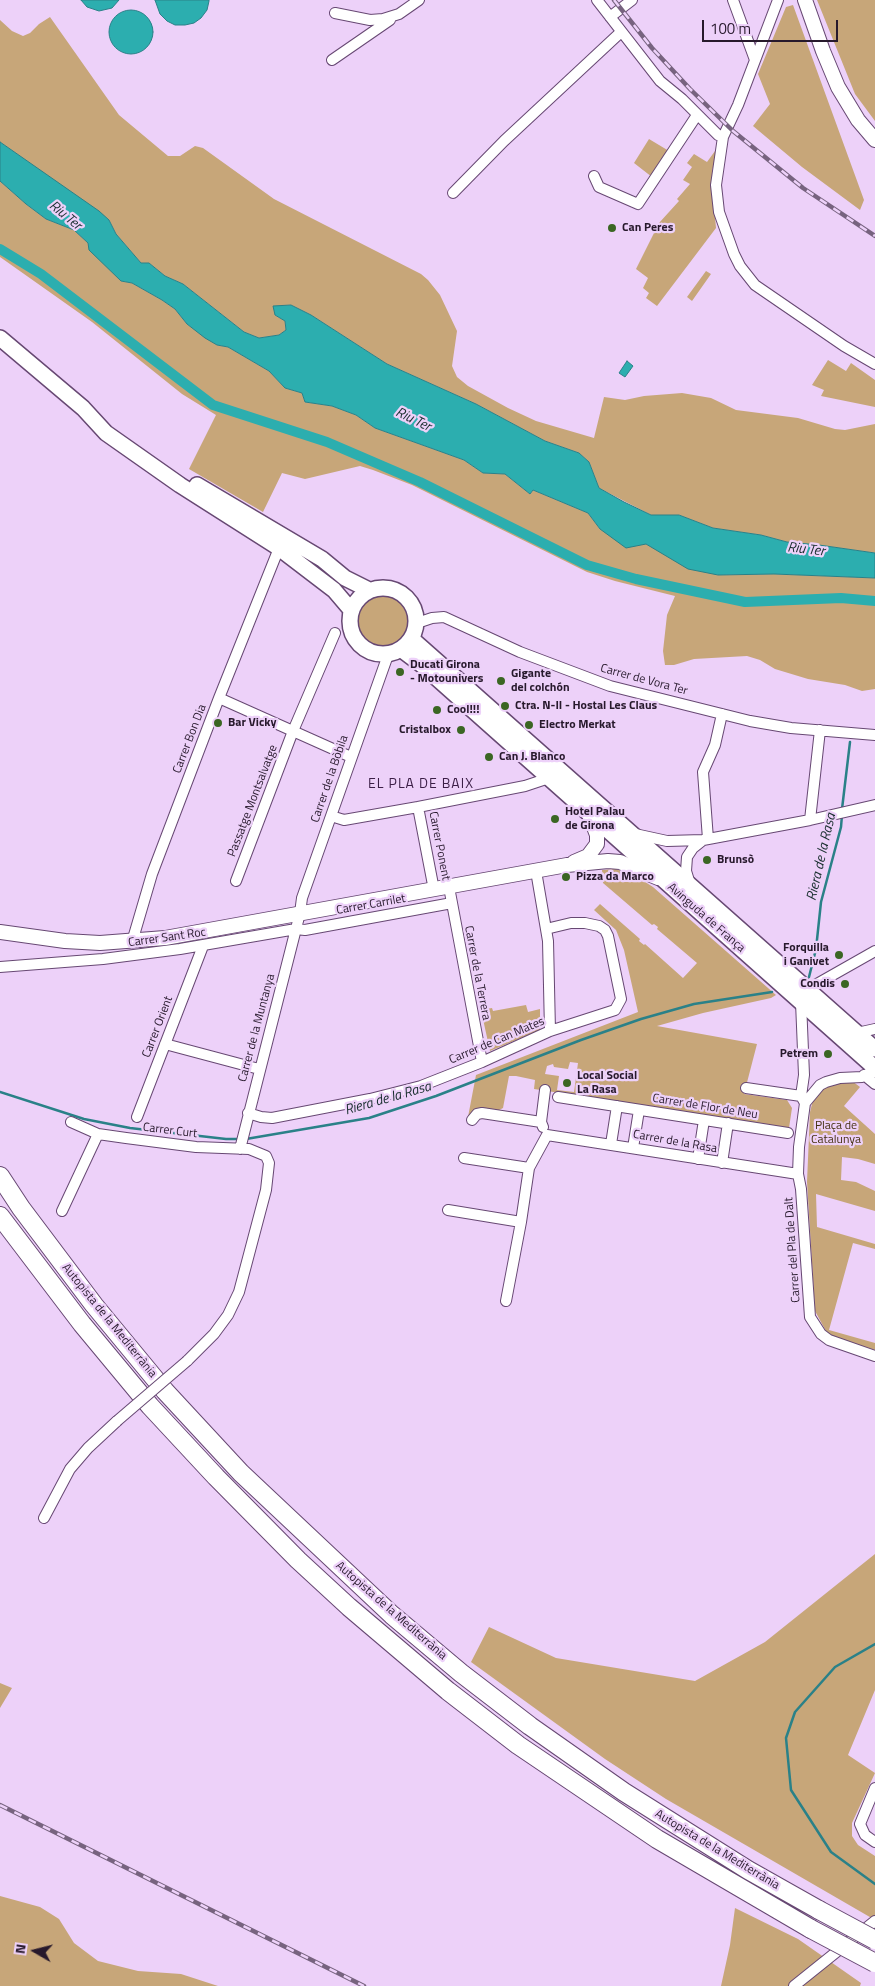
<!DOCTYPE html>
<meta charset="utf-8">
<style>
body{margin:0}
#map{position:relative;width:875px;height:1986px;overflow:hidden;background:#edd1f9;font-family:"Titillium Web",sans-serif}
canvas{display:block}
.north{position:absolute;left:10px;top:1926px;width:50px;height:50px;-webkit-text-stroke:4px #edd1f9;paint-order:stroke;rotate:278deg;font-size:14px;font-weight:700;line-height:20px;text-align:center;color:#27192c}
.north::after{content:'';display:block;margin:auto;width:18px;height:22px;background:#27192c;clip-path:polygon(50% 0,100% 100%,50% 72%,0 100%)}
.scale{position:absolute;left:702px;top:20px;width:136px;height:22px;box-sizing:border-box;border:2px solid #27192c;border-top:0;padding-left:6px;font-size:15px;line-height:18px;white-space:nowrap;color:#27192c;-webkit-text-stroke:4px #edd1f9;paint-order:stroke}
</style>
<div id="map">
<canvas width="875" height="1986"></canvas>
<div class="north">N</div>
<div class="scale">100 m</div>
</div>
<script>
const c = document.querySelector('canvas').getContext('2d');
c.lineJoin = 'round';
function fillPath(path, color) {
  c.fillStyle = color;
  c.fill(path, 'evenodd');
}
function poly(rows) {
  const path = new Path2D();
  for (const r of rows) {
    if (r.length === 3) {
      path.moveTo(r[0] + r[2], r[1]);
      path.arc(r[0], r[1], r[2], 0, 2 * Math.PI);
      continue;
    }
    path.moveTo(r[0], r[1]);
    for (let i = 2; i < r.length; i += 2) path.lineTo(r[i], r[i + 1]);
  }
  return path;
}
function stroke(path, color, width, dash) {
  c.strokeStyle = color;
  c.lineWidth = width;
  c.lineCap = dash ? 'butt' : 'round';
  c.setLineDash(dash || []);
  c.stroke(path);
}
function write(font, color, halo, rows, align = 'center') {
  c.font = font + ' "Titillium Web",sans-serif';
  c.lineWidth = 4.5;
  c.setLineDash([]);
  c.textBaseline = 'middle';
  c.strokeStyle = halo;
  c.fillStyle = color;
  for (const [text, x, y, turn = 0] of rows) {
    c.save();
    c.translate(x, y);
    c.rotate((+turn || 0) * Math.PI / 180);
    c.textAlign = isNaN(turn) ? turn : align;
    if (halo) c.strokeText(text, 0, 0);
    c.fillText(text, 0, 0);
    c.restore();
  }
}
const green = poly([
 [817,0,875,0,875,121,855,94],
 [793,5,864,200,860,210,802,167,753,126,770,104,758,74,786,7],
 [50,17,119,115,168,156,180,156,195,146,203,148,274,199,421,274,428,280,440,295,457,331,452,366,457,377,468,386,508,408,536,421,594,438,604,397,625,400,644,396,682,393,711,398,736,410,798,418,835,429,845,430,875,424,875,553,819,545,787,542,761,535,713,528,679,515,651,515,599,488,589,462,579,453,545,441,476,404,387,364,311,315,291,305,282,306,275,315,285,321,286,330,279,335,259,338,244,332,183,284,165,276,149,263,141,263,116,234,109,220,0,142,0,20,12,31,23,36,30,33,39,24],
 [649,139,669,151,652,177,634,163],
 [715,151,717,153,712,171,712,183,716,228,657,306,646,298,649,293,643,288,648,278,636,269,659,223,679,201,677,199,690,184,683,180,692,167,687,163,694,154,707,162],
 [0,181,26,204,46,219,74,230,88,243,121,281,132,283,162,300,175,309,187,324,217,345,228,347,269,371,285,388,302,393,305,402,332,406,356,415,375,428,464,460,483,473,505,474,530,494,533,490,588,513,600,529,646,544,718,575,774,574,875,578,875,689,862,691,845,685,808,679,775,669,760,660,747,656,694,659,674,665,665,665,663,651,667,615,675,596,615,581,587,572,412,485,373,470,360,466,305,479,282,473,263,512,189,469,216,415,182,394,92,322,0,257],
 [706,271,711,274,692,301,687,297],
 [828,360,846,371,851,363,875,380,875,407,821,396,824,390,812,385],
 [383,621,26],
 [616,869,639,878,653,887,776,995,771,998,703,1013,657,1026,757,1044,744,1094,787,1100,792,1108,789,1128,534,1089,535,1080,516,1076,509,1076,503,1108,497,1111,477,1109,468,1117,476,1075,638,1012,624,950,616,930,594,910,600,904,640,939,639,941,644,945,645,944,683,978,697,963,657,929,658,927,654,924,652,925,603,883,602,870],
 [570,1062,578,1063,574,1092,557,1090,559,1076,545,1074,547,1066,553,1064,554,1067,568,1069],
 [526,1005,528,1012,540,1009,540,1030,490,1051,481,1010,492,1008,493,1011],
 [852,1081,860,1087,844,1106,875,1134,875,1164,858,1159,842,1157,841,1180,856,1182,875,1191,875,1211,816,1194,817,1227,875,1244,875,1249,853,1243,829,1330,875,1343,875,1350,834,1337,827,1333,815,1311,807,1182,810,1112,813,1100,825,1087,834,1083],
 [875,1554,875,1690,848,1755,875,1773,852,1823,852,1836,858,1845,875,1856,875,1920,666,1799,605,1759,471,1662,489,1627,556,1658,695,1681,765,1642],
 [0,1683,12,1688,0,1708],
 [0,1896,40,1907,59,1919,74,1943,98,1961,138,1971,181,1974,218,1986,0,1986],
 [735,1908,798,1939,861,1983,860,1986,721,1986,730,1945]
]);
const water = poly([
 [81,0,119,0,112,8,99,11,87,7,81,0],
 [155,0,209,0,209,1,207,10,201,18,194,23,185,25,175,25,167,21,160,14,155,0],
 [131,32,22],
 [0,142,99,211,109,220,116,234,141,263,149,263,165,276,183,284,244,332,259,338,279,335,286,330,285,321,275,315,273,306,291,305,311,315,387,364,476,404,545,441,579,453,589,462,599,488,624,502,651,515,679,515,713,528,761,535,787,542,819,545,875,553,875,578,774,574,718,575,688,569,646,544,626,548,600,529,588,513,533,490,530,494,505,474,483,473,464,460,375,428,356,415,332,406,305,402,302,393,285,388,269,371,228,347,217,345,205,338,187,324,175,309,162,300,132,283,121,281,89,250,88,243,74,230,46,219,26,204,0,181,0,142],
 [627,361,633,366,625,377,619,373,627,361]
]);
const stream = poly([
 [842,809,850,742],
 [809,977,816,949,821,902,841,827,842,815],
 [0,1092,84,1119,130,1128,226,1139,240,1139],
 [246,1139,369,1118,436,1096,581,1040,641,1019,694,1004,772,992],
 [875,1644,835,1667,795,1712,786,1738,791,1790,831,1852,875,1884]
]);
const canal = poly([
 [0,249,41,274,213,405,327,442,420,482,587,565,636,579,745,602,841,598,875,601]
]);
const street = poly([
 [597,0,660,81,682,99,718,135,723,137],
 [733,0,755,60],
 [778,0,738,105,723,137,716,185,719,212,734,254,740,266,755,285,844,346,875,364],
 [335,13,370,20,383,19,399,14,419,0],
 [610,17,632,0],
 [332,60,390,20],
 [594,176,599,187,638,204,697,115],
 [453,193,504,141,621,32],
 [417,623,432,618,444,617,520,652,610,686,750,721,791,728,875,735],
 [219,698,351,757],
 [418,807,434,890],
 [331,816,344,820,418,807,525,786,549,778],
 [810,820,820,730],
 [635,834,667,841,703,840,810,820,875,805],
 [708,839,703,772,715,745,722,714],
 [536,871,548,941,550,1031],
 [236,881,293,731,335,633],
 [690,884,686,871,687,857,693,848,703,840],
 [449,887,482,1062],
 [132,942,152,874,219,698,279,548],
 [0,967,103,959,180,949,296,929,305,930,452,903],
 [808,989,875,951],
 [801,1002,804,1075,801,1096,805,1103],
 [857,1033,875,1029],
 [165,1044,259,1069],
 [864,1075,875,1084],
 [746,1088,801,1096],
 [558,1097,788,1133],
 [805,1103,799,1147,798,1174,801,1189,810,1317,821,1334,829,1340,875,1356],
 [805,1103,820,1085,826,1082,840,1078,862,1077,869,1073,875,1072],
 [248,1113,261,1117,272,1118,370,1099,421,1086,482,1062,550,1031,615,1010,621,999,608,936,605,930,599,926,585,923,571,923,546,929],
 [137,1117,203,946],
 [472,1120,477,1114,482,1113,541,1122],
 [71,1122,98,1134,126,1138,196,1147,249,1149,266,1156,269,1163,266,1190,239,1292,228,1315,214,1334,187,1361],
 [543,1127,541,1122,545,1090],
 [547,1135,798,1174],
 [611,1144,617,1106],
 [633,1148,639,1110],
 [240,1149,300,913,302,898,388,655],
 [464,1158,529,1168],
 [698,1159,704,1120],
 [722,1163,728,1123],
 [448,1210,521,1222],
 [62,1211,98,1134],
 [506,1301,521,1222,529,1168,547,1135],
 [44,1518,70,1469,88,1448,117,1421],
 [875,1788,860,1824,865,1835,875,1842],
 [794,1986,875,1921]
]);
const secondary = poly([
 [805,0,823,51,838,87,858,120,875,140],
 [574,862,588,856,597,844,597,835,589,814],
 [0,932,65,941,100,943,165,938,567,865,608,861,620,862,658,878]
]);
const primary = poly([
 [0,338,83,408,106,433,180,485,279,548,334,590,351,610],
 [197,485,322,559,345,578,369,590],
 [383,621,33],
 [412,639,875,1049],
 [402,650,422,665,875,1068]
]);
const highway = poly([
 [0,1176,21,1208,94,1305,165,1391,241,1473,392,1615,461,1673,530,1726,624,1792,748,1870,819,1910],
 [0,1216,82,1324,150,1406,216,1477,298,1560,349,1607,448,1691,518,1745,657,1839,811,1929]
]);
const rail = poly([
 [614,0,652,48,690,89,733,131,803,188,875,236],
 [0,1805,364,1986]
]);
const streetBridge = poly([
 [117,1421,187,1361]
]);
const highwayBridge = poly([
 [819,1910,875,1940],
 [811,1929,875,1963]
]);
const markers = [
 [612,228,5,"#3b6623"],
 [400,672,5,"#3b6623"],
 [501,681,5,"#3b6623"],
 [505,706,5,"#3b6623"],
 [437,710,5,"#3b6623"],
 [218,723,5,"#3b6623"],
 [529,725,5,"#3b6623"],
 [461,730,5,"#3b6623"],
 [489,757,5,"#3b6623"],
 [555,819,5,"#3b6623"],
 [707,860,5,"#3b6623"],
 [566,877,5,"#3b6623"],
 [839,955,5,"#3b6623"],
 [845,984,5,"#3b6623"],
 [828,1054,5,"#3b6623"],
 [567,1083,5,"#3b6623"]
];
const poiNames = [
 ["Can Peres",622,228],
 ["Ducati Girona",410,665],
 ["- Motounivers",410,679],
 ["Gigante",511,674],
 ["del colchón",511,688],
 ["Ctra. N-II - Hostal Les Claus",515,706],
 ["Cool!!!",447,710],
 ["Bar Vicky",228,723],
 ["Electro Merkat",539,725],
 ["Cristalbox",451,730,"right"],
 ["Can J. Blanco",499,757],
 ["Hotel Palau",565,812],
 ["de Girona",565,826],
 ["Brunsò",717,860],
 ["Pizza da Marco",576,877],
 ["Forquilla",829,948,"right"],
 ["i Ganivet",829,962,"right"],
 ["Condis",835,984,"right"],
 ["Petrem",818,1054,"right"],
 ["Local Social",577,1076],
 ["La Rasa",577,1090]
];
const streetNames = [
 ["Carrer de Vora Ter",644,680,15],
 ["Carrer Bon Dia",190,739,-69],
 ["Carrer de la Bòbila",330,779,-71],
 ["Passatge Montsalvatge",253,801,-69],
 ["Carrer Ponent",439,846,79],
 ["Carrer Carrilet",371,905,-10],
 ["Avinguda de França",706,918,41],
 ["Carrer Sant Roc",167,938,-8],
 ["Carrer de la Terrera",477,973,79],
 ["Carrer Orient",158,1027,-69],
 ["Carrer de la Muntanya",257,1028,-75],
 ["Carrer de Can Mates",497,1041,-23],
 ["Carrer de Flor de Neu",705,1107,9],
 ["Carrer Curt",170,1131,7],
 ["Carrer de la Rasa",675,1142,10],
 ["Carrer del Pla de Dalt",793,1250,-94],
 ["Autopista de la Mediterrània",109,1321,51],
 ["Autopista de la Mediterrània",391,1611,41],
 ["Autopista de la Mediterrània",717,1850,31]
];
const parkNames = [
 ["Plaça de",836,1126],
 ["Catalunya",836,1140]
];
const waterNames = [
 ["Riu Ter",65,216,39],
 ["Riu Ter",413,420,26],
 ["Riu Ter",806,550,7],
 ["Riera de la Rasa",822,857,-77],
 ["Riera de la Rasa",388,1099,-16]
];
const neighbourhoodNames = [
 ["EL PLA DE BAIX",421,785]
];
fillPath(green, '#c7a679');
fillPath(water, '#2caeaf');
stroke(water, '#2a8188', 1);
stroke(stream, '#2a8188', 2.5);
stroke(canal, '#2caeaf', 10);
stroke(street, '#674873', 12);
stroke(secondary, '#674873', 16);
stroke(primary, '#674873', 18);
stroke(highway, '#674873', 20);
stroke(street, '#fff', 10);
stroke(secondary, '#fff', 14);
stroke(primary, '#fff', 15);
stroke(highway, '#fff', 18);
stroke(rail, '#77637f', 4.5);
stroke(rail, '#edd1f9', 2.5, [8]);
stroke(streetBridge, '#674873', 12, []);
stroke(highwayBridge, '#674873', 20, []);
stroke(streetBridge, '#fff', 10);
stroke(highwayBridge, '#fff', 18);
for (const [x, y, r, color] of markers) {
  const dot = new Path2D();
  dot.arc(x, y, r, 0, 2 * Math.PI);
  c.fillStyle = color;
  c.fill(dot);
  stroke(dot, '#edd1f9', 2);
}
write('bold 12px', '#27192c', '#edd1f9', poiNames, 'left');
write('12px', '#27192c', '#edd1f9', streetNames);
write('12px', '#453111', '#edd1f9', parkNames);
write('italic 14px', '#182e2e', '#edd1f9', waterNames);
c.letterSpacing = '1px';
write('14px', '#3b1e46', '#edd1f9', neighbourhoodNames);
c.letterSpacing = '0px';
</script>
